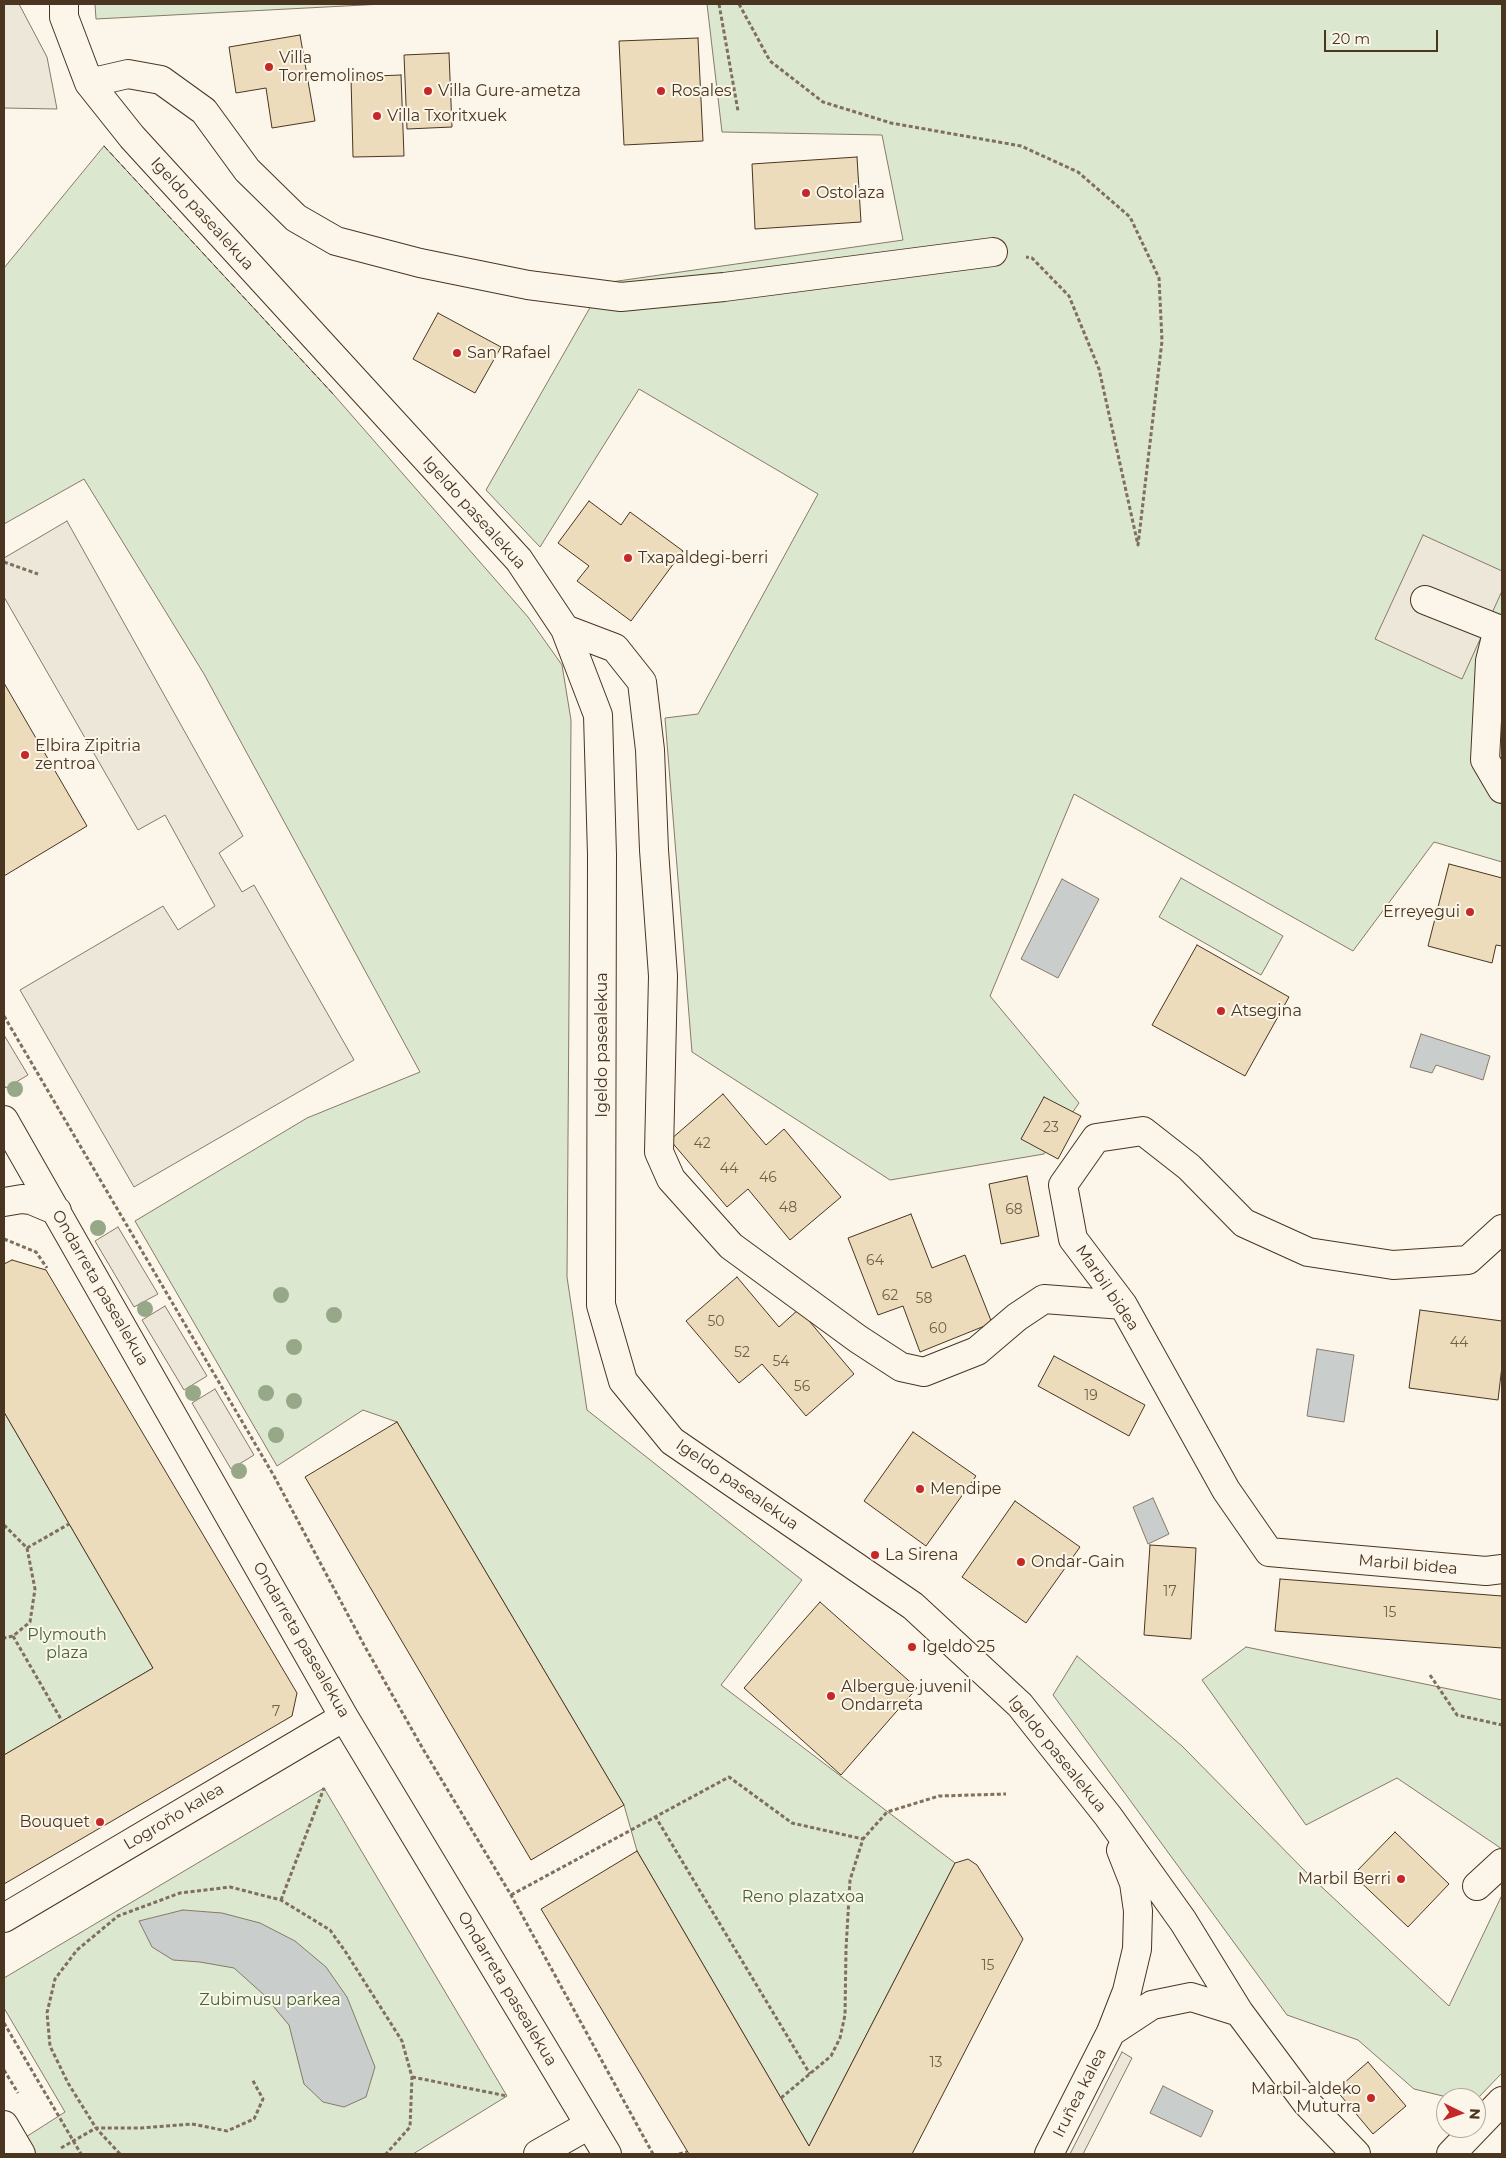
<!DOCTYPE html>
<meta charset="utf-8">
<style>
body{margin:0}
#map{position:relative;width:1506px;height:2158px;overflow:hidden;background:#fbf6e9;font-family:Montserrat,sans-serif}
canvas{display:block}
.frame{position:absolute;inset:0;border:5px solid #4a3520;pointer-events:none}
.north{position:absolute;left:1436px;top:2088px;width:50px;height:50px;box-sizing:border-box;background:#fbf6e9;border:1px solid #b4a999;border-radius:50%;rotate:94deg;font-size:14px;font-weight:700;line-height:20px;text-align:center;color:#4a3520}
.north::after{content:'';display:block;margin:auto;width:18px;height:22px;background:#c62828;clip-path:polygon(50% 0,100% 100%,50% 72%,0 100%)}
.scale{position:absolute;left:1324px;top:30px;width:114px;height:22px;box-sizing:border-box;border:2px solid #4a3520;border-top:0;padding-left:6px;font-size:15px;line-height:18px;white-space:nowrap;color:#4a3520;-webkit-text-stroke:4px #fbf6e9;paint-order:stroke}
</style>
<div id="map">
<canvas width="1506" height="2158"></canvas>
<div class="frame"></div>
<div class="north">N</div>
<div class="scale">20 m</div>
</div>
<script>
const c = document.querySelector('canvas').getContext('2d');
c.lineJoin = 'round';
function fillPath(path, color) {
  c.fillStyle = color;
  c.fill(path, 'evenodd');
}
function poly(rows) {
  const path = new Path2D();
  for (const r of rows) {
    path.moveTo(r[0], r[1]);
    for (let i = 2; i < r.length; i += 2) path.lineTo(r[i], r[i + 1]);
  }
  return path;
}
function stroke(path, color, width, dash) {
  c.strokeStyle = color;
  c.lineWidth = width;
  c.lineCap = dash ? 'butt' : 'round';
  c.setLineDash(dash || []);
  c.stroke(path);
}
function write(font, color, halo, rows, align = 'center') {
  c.font = font + ' Montserrat,sans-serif';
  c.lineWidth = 4;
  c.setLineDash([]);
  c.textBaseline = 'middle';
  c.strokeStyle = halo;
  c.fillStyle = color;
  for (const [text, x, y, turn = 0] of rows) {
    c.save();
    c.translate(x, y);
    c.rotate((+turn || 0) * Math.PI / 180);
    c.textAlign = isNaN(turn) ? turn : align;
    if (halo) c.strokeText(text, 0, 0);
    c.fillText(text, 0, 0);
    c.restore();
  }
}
const green = poly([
 [95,4,383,4,96,19,95,4],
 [707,4,1502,4,1502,862,1434,842,1353,951,1074,794,990,996,1079,1103,1044,1154,890,1180,692,1052,665,718,698,714,818,494,639,389,540,547,486,490,604,283,903,240,882,135,722,132,707,4],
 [104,146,334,395,528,617,562,665,571,720,567,1277,587,1410,802,1580,721,1685,955,1863,809,2146,637,1851,624,1805,397,1422,363,1410,277,1466,135,1221,307,1118,420,1072,204,674,84,479,4,524,4,268,104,146],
 [1181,878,1283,936,1261,975,1159,917,1181,878],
 [4,1412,153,1668,4,1755,4,1412],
 [1246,1647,1502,1700,1502,1849,1397,1778,1306,1825,1202,1680,1246,1647],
 [1077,1656,1182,1746,1311,1877,1449,2006,1502,1895,1502,2073,1476,2100,1476,2098,1451,2098,1414,2089,1358,2040,1287,2015,1053,1695,1077,1656],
 [324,1788,507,2096,413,2154,4,2154,4,2151,65,2112,4,2008,4,1978,324,1788]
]);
const parking = poly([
 [4,4,19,4,47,57,57,109,4,108,4,4],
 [67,521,243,836,219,853,242,892,254,885,354,1060,134,1187,20,990,163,906,178,930,215,906,165,815,138,830,4,597,4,558,67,521],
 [1423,535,1502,571,1502,591,1462,679,1375,639,1423,535],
 [4,1035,28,1075,6,1088,4,1085,4,1035],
 [118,1227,158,1294,134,1307,95,1241,118,1227],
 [165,1306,207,1376,184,1390,142,1320,165,1306],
 [215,1389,254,1455,231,1469,192,1403,215,1389],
 [1122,2052,1132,2058,1083,2154,1070,2154,1122,2052]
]);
const water = poly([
 [1062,879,1099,899,1058,978,1021,959,1062,879],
 [1421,1034,1490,1056,1483,1080,1436,1065,1432,1073,1410,1067,1421,1034],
 [1317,1349,1354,1355,1344,1422,1307,1416,1317,1349],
 [1153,1498,1169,1534,1148,1544,1133,1507,1153,1498],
 [183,1910,222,1913,260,1923,295,1941,326,1967,347,1997,375,2067,366,2097,344,2107,323,2102,304,2084,289,2025,263,1994,234,1968,200,1962,173,1960,152,1947,139,1921,183,1910],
 [1163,2086,1213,2111,1201,2137,1150,2113,1163,2086]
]);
const building = poly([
 [300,35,315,121,272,128,266,88,236,93,229,47,300,35],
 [698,38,703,141,624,145,619,41,698,38],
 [449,53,452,127,407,129,404,55,449,53],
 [401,75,404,156,353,157,351,77,401,75],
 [857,157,861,222,755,229,752,164,857,157],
 [438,313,501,347,475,393,413,359,438,313],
 [589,501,621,525,630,512,683,551,631,621,577,581,589,566,558,543,589,501],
 [4,683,87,826,4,876,4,683],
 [1449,864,1502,878,1502,946,1496,945,1492,963,1428,946,1449,864],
 [1197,945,1289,997,1245,1076,1152,1025,1197,945],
 [723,1094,766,1145,784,1129,841,1197,790,1240,748,1189,727,1207,670,1140,723,1094],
 [1044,1097,1081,1116,1058,1159,1021,1139,1044,1097],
 [1027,1176,1039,1236,1001,1244,989,1184,1027,1176],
 [911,1214,932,1268,965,1255,992,1323,920,1352,903,1306,878,1315,848,1238,911,1214],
 [12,1260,46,1270,297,1693,292,1716,4,1884,4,1755,153,1668,4,1412,4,1264,12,1260],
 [737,1277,779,1327,799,1309,854,1374,806,1416,762,1364,739,1383,686,1321,737,1277],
 [1420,1310,1502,1321,1502,1366,1498,1400,1409,1388,1420,1310],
 [1054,1356,1145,1405,1129,1436,1038,1386,1054,1356],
 [397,1422,624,1805,531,1860,305,1477,397,1422],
 [913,1432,976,1476,926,1546,864,1501,913,1432],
 [1015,1501,1080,1547,1026,1623,962,1577,1015,1501],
 [1150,1545,1196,1548,1191,1639,1144,1635,1150,1545],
 [1280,1579,1502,1596,1502,1648,1275,1631,1280,1579],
 [820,1602,917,1688,841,1775,744,1688,820,1602],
 [1395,1832,1449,1884,1408,1927,1353,1875,1395,1832],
 [637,1851,809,2146,955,1863,968,1859,977,1865,1023,1939,912,2154,689,2154,541,1909,637,1851],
 [1368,2062,1406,2106,1373,2134,1336,2090,1368,2062]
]);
const path = poly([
 [719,4,738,111],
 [739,4,770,61,823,102,891,123,1021,146,1078,172,1130,217,1159,278,1162,341,1138,545,1099,369,1069,296,1032,258,1026,257],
 [4,562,38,574],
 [4,1016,274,1476,364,1645,423,1749,511,1895,653,2154],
 [4,1239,36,1252,47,1268],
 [4,1525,27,1548,35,1589,30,1622,13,1636,4,1638],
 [27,1548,69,1524],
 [13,1636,62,1721],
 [1430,1675,1457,1715,1502,1725],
 [655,1816,810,2074],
 [511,1895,729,1777,792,1823,863,1839],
 [281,1900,324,1788],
 [4,2023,81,2154],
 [4,2070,18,2093],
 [412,2077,507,2096],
 [781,2098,831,2056,840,2038,845,2015,846,1949,850,1880,863,1839,887,1812,939,1796,1006,1794],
 [61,2148,96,2128,141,2128,192,2124,227,2131,254,2119,263,2099,252,2079],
 [120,2154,96,2128,68,2083,50,2046,47,2013,55,1979,77,1950,118,1916,180,1893,230,1887,281,1900,330,1930,345,1951,402,2041,412,2077,410,2127,386,2154],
 [679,2154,687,2152]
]);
const minor = poly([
 [64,4,64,17,89,83,132,137,519,560,565,629,598,715,602,855,601,1305,623,1381,672,1441,913,1606,1020,1705,1108,1816,1183,1921,1239,2012,1306,2102,1356,2154],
 [89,83,128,74,161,80,204,111,247,170,296,218,336,241,420,263,528,285,621,297,724,287,993,252],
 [1425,600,1498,629,1490,661,1485,760,1502,789],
 [565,629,615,648,642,682,650,750,654,850,663,976,659,1152,671,1179,731,1246,858,1339,901,1367,924,1372,977,1351,1017,1317,1044,1299,1123,1305],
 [4,1120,344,1717,607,2154],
 [4,1202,22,1199,31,1200,57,1211],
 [1502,1229,1468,1260,1393,1265,1308,1252,1244,1223,1189,1167,1143,1131,1096,1138,1063,1185,1073,1239,1123,1305,1226,1490,1269,1552,1486,1571,1502,1569],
 [1477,1886,1502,1863],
 [4,1918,344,1717],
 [1111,2032,1152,2005,1191,1997,1239,2012],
 [4,2125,21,2154],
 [538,2154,589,2125],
 [1049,2154,1111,2032,1127,1991,1137,1949,1138,1911,1134,1883,1121,1850],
 [1451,2154,1502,2101]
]);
const fence = poly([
 [104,146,334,395]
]);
const trees = [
 [15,1089],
 [98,1228],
 [281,1295],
 [145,1309],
 [334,1315],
 [294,1347],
 [193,1393],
 [266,1393],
 [294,1401],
 [276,1435],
 [239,1471]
];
const markers = [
 [269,67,5,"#c62828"],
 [428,91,5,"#c62828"],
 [661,91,5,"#c62828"],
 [377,116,5,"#c62828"],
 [806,193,5,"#c62828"],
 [457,353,5,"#c62828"],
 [628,558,5,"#c62828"],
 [25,755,5,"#c62828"],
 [1470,912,5,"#c62828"],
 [1221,1011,5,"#c62828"],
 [920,1489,5,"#c62828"],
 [875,1555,5,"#c62828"],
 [1021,1562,5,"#c62828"],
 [912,1647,5,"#c62828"],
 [831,1696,5,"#c62828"],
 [100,1822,5,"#c62828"],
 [1401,1879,5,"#c62828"],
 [1371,2098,5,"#c62828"]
];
const numberNames = [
 ["23",1051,1128],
 ["42",702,1144],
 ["44",729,1169],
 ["46",768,1178],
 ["48",788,1208],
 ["68",1014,1210],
 ["64",875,1261],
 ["62",890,1296],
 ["58",924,1299],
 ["50",716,1322],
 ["60",938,1329],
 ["44",1459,1343],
 ["52",742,1353],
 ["54",781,1362],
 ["56",802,1387],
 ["19",1091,1396],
 ["17",1170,1592],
 ["15",1390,1613],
 ["7",276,1712],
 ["15",988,1966],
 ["13",936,2063]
];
const poiNames = [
 ["Villa",279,58],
 ["Torremolinos",279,76],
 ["Villa Gure-ametza",438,91],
 ["Rosales",671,91],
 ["Villa Txoritxuek",387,116],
 ["Ostolaza",816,193],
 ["San Rafael",467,353],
 ["Txapaldegi-berri",638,558],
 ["Elbira Zipitria",35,746],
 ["zentroa",35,764],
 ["Erreyegui",1460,912,"right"],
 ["Atsegina",1231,1011],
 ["Mendipe",930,1489],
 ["La Sirena",885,1555],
 ["Ondar-Gain",1031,1562],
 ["Igeldo 25",922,1647],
 ["Albergue juvenil",841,1687],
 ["Ondarreta",841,1705],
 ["Bouquet",90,1822,"right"],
 ["Marbil Berri",1391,1879,"right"],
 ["Marbil-aldeko",1361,2089,"right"],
 ["Muturra",1361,2107,"right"]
];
const streetNames = [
 ["Igeldo pasealekua",202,214,48],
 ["Igeldo pasealekua",474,513,48],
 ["Igeldo pasealekua",602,1045,-90],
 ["Ondarreta pasealekua",100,1288,60],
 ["Marbil bidea",1107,1288,56],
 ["Igeldo pasealekua",737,1485,35],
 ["Marbil bidea",1408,1565,5],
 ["Ondarreta pasealekua",301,1640,60],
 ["Igeldo pasealekua",1057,1754,51],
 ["Logroño kalea",174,1817,-31],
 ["Ondarreta pasealekua",507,1989,59],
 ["Iruñea kalea",1080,2093,-63]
];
const parkNames = [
 ["Plymouth",67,1635],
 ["plaza",67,1653],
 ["Reno plazatxoa",803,1897],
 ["Zubimusu parkea",270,2000]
];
fillPath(green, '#dce7d0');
stroke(green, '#887966', 1);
fillPath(parking, '#ede7d9');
stroke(parking, '#887966', 1);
fillPath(water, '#c9cecd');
stroke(water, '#887966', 1);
fillPath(building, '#ecdcbc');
stroke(building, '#4a3520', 1);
stroke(minor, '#4a3520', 30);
stroke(path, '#7f6f5c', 3, [4, 2.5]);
stroke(minor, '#fbf6e9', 28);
stroke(fence, '#4a3520', 1, [6, 2.5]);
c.fillStyle = '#96a887';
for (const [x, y] of trees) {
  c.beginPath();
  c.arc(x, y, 8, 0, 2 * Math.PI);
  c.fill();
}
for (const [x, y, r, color] of markers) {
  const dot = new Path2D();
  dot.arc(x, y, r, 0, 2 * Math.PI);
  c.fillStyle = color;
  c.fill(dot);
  stroke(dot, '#fbf6e9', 2);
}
write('14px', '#725f47', null, numberNames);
write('16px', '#4a3520', '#fbf6e9', poiNames, 'left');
write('16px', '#4a3520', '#fbf6e9', streetNames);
write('16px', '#436837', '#fbf6e9', parkNames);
</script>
